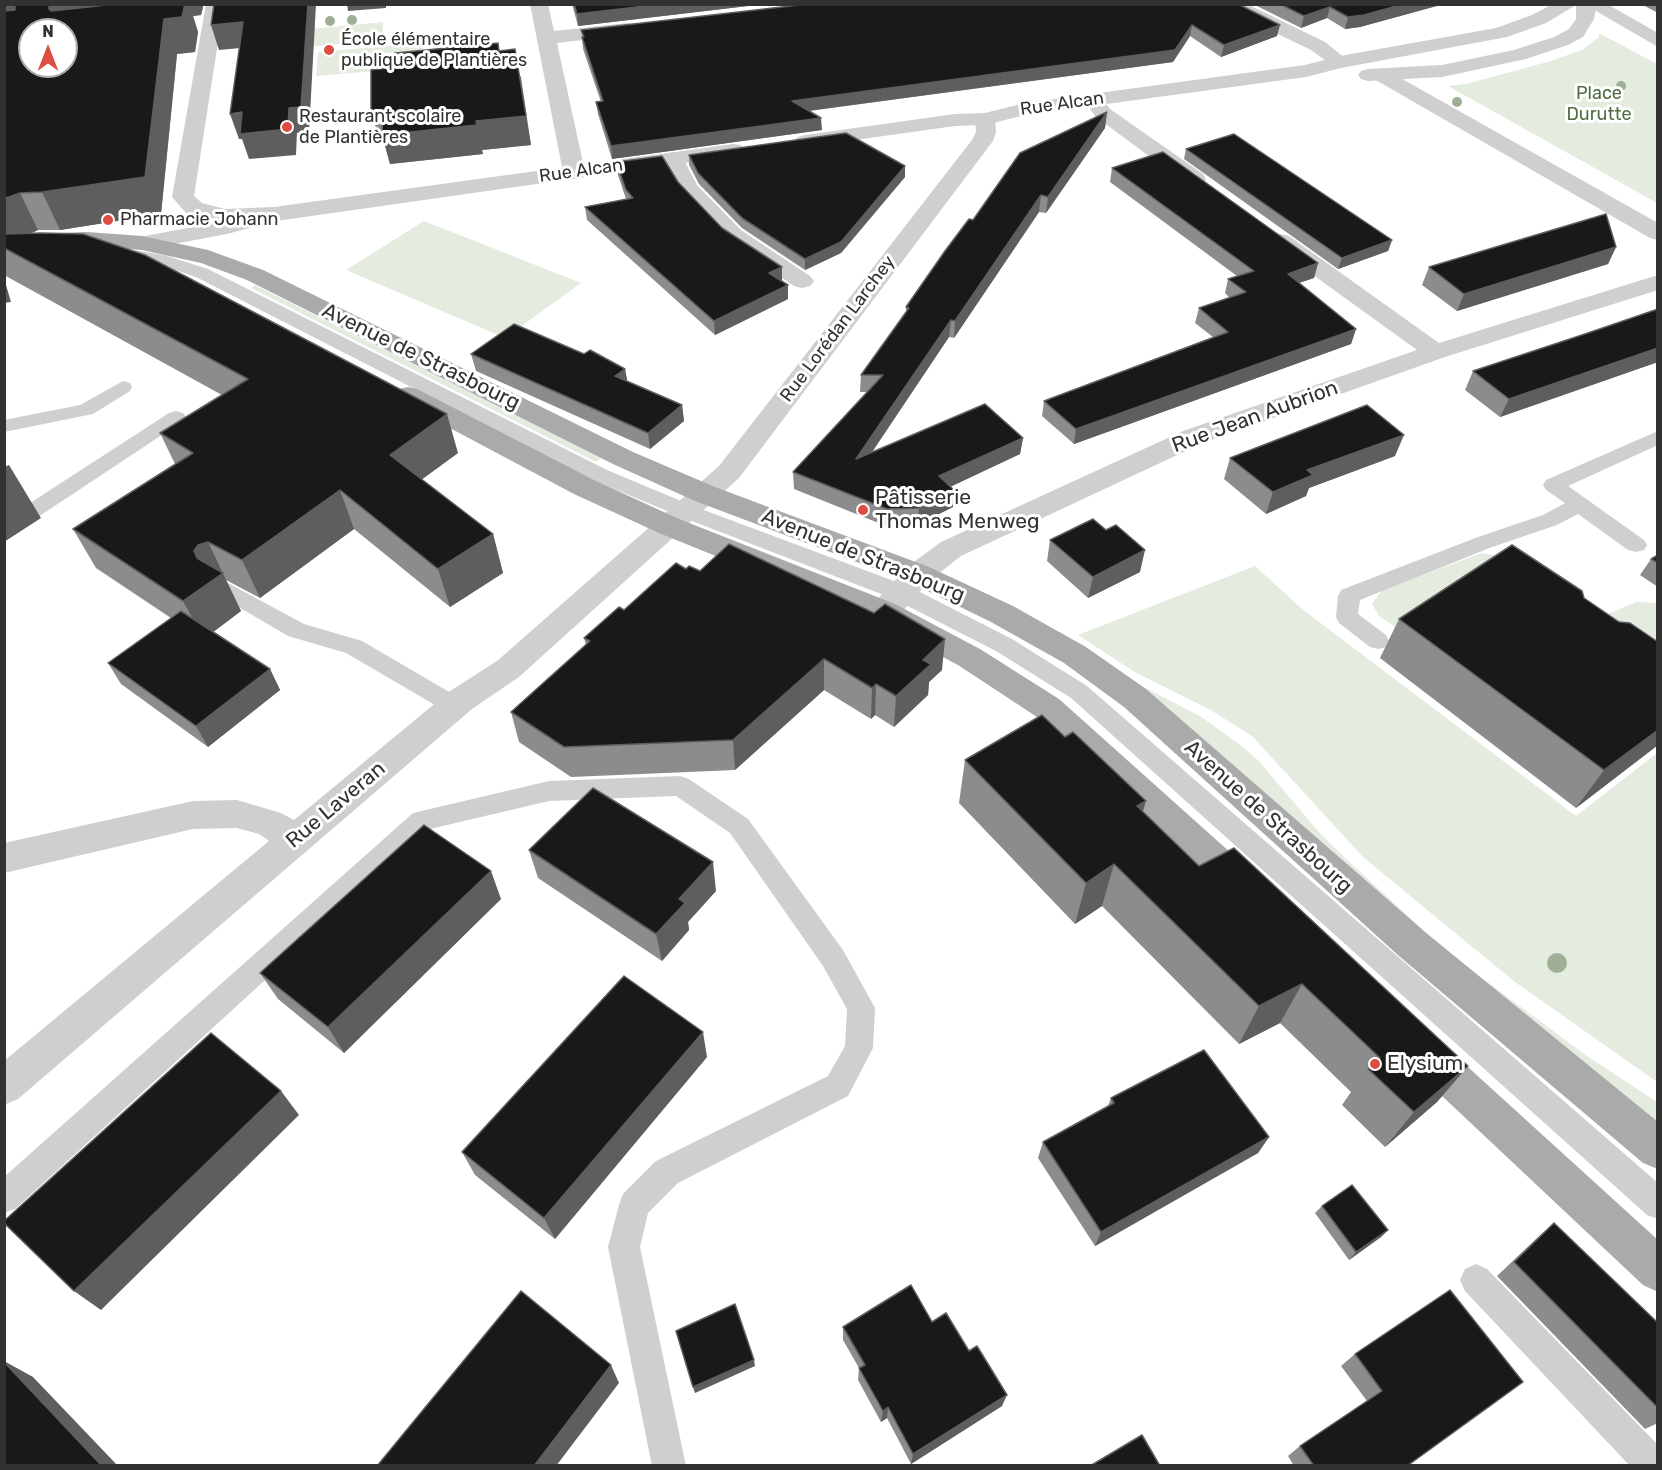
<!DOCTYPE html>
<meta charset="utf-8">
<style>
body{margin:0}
#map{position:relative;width:1662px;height:1470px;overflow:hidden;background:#fff;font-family:Rubik,sans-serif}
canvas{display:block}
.frame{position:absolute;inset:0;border:6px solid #323232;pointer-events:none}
.north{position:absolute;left:18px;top:18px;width:60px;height:60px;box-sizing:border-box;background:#fff;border:2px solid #adadad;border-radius:50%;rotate:0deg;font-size:16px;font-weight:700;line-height:24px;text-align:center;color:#323232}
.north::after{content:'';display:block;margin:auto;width:21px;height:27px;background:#dc4e42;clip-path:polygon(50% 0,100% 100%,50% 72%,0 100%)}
</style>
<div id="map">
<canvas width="1662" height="1470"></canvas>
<div class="frame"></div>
<div class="north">N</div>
</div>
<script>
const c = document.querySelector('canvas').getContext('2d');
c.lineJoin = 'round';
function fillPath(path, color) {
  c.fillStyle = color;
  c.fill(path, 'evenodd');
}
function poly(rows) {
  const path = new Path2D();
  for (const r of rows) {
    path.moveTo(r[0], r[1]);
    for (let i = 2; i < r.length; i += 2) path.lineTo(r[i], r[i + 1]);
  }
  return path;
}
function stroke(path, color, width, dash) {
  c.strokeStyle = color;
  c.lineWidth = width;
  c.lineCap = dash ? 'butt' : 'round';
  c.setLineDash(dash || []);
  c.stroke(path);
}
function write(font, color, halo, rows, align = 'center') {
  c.font = font + ' Rubik,sans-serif';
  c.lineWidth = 6;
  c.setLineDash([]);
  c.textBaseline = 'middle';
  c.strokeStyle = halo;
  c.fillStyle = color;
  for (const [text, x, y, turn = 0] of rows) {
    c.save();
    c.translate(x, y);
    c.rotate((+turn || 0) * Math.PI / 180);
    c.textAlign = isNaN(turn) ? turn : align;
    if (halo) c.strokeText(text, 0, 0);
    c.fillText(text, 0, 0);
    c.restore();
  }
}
const green = poly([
 [383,22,383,40,308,47,310,29],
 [1599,33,1657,64,1657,203,1448,86,1466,84,1551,61,1582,50,1599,37],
 [423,43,424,67,316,76,318,52],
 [424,221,581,283,505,338,346,270],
 [255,285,601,458,596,462,251,288],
 [1482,553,1522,561,1576,589,1584,597,1576,632,1411,638,1379,616,1372,604,1382,590],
 [1255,566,1302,609,1576,816,1657,753,1657,1082,1515,982,1364,858,1252,736,1209,709,1133,671,1078,635],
 [1636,602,1657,603,1657,684,1603,646,1608,614],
 [1120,675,1200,716,1239,744,1259,761,1317,830,1343,856,1448,953,1587,1056,1657,1102,1657,1131]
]);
const service = poly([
 [114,247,164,255,208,269,607,470,693,506,910,587,1012,639,1087,686,1658,1183,1658,1219,1647,1215,1071,698,996,651,894,599,679,516,593,480,196,277,161,265,108,256,106,252,108,248,114,247],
 [123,381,130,383,132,387,130,391,93,414,4,432,4,420,80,405,123,381],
 [176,411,183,413,186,417,183,421,38,517,31,519,24,517,21,512,24,507,169,413,176,411],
 [1658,431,1658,445,1568,486,1644,540,1647,545,1644,550,1636,552,1628,550,1578,514,1557,525,1492,547,1360,600,1358,614,1386,635,1389,641,1386,647,1378,649,1370,647,1339,623,1336,617,1338,596,1341,590,1478,537,1543,515,1565,503,1546,490,1543,485,1546,480,1658,431],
 [226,582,304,624,362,641,463,700,467,706,463,712,455,715,447,712,346,653,288,636,218,595,215,590,218,585,226,582],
 [680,776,689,779,748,819,843,950,875,1008,873,1048,848,1096,678,1183,648,1213,640,1247,686,1466,652,1466,608,1247,619,1205,623,1194,656,1161,828,1076,845,1046,847,1009,823,966,730,833,676,796,549,801,430,829,15,1209,4,1213,4,1177,413,813,549,781,680,776],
 [1476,1264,1487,1269,1658,1445,1658,1466,1630,1466,1465,1291,1460,1280,1465,1269,1476,1264]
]);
const minor = poly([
 [206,4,224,4,194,196,202,203,225,209,274,207,282,209,285,214,282,219,225,223,186,213,172,197,206,4],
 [530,4,548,4,554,31,628,23,635,25,637,29,635,33,628,35,557,43,585,172,582,177,574,179,566,177,563,172,530,4],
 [1222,4,1247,4,1325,42,1350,62,1347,66,1333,66,1311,50,1224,8,1222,4],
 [1584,4,1607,4,1658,33,1658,47,1584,4],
 [1381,69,1388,71,1658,223,1658,240,1650,238,1374,79,1371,75,1374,71,1381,69],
 [1093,94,1100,96,1110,109,1203,174,1206,179,1203,184,1195,186,1187,184,1096,117,1083,100,1086,96,1093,94],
 [985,113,992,115,995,119,996,132,993,141,739,478,519,677,472,709,18,1099,4,1105,4,1061,269,841,259,834,237,828,193,829,4,873,4,843,193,801,237,800,281,813,294,820,450,691,497,661,719,466,972,140,976,132,975,119,978,115,985,113],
 [673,153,681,154,697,185,741,230,810,276,814,281,810,286,802,288,794,286,725,240,681,194,667,172,662,159,665,154,673,153],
 [1281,234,1289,236,1439,343,1658,275,1658,290,1445,357,1203,443,961,556,929,581,895,620,884,623,873,620,869,612,873,604,907,567,941,542,1183,431,1417,350,1273,246,1269,241,1273,236,1281,234]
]);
const tertiary = poly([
 [1553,4,1594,4,1596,8,1594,19,1583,37,1568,45,1526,59,1442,77,1368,81,1361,79,1358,75,1361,71,1368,69,1442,65,1514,50,1554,37,1569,29,1576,19,1576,5,1546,23,1507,37,1341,68,1306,77,1025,115,985,125,955,126,805,147,798,145,794,141,798,137,805,135,955,114,985,113,1025,103,1305,65,1340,56,1496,28,1532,15,1553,4],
 [733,144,741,145,744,150,741,155,276,221,227,234,142,250,134,248,130,243,134,238,225,221,274,207,733,144]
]);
const primary = poly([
 [87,232,142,236,208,250,263,270,633,452,715,487,929,567,1013,606,1086,647,1146,689,1425,932,1658,1122,1658,1169,1643,1163,1399,956,1124,707,1064,663,991,622,907,581,695,501,613,464,247,280,201,263,142,250,87,246,4,249,4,235,87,232],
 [408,387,417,389,594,480,679,519,895,604,980,649,1059,699,1260,879,1265,890,1260,901,1247,905,1234,901,1037,717,958,665,873,620,659,533,574,494,399,401,395,395,399,389,408,387],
 [1422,1033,1436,1038,1658,1240,1658,1292,1643,1285,1408,1064,1402,1051,1408,1038,1422,1033]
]);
const trees = [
 [352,20,5],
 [330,21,5],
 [1621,86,5],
 [1457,102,5],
 [1557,963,10]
];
const wall = poly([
 [4,4,202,4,203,7,201,15,193,16,198,32,195,52,177,54,161,214,60,230,38,230,31,233,458,453,422,479,493,534,503,573,450,607,354,529,260,598,226,580,241,611,213,632,270,669,280,690,208,747,121,684,108,663,171,618,96,568,73,529,175,464,160,433,222,395,4,275],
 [572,4,765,4,578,26],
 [1238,4,1277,36,1221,57,1190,36,1173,62,809,111,822,130,612,159,598,114,596,102,601,102,583,49,582,37,583,37,581,30],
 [1253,4,1444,4,1360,27,1345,29,1327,18,1301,28],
 [1641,4,1658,4,1658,13],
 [499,51,521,77,531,145,482,150,483,154,390,164,384,141,379,139,371,110,395,67],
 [1107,112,1105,128,1046,213,1039,212,954,338,949,337,872,452,1023,438,1020,454,950,487,954,490,953,507,917,525,886,526,794,489,793,472,868,392,860,392,861,375,906,312,906,307,973,220],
 [1186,149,1392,240,1388,251,1338,269,1184,159],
 [689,155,905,177,841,253,805,270,742,228,699,184,689,165],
 [616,162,678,182,722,228,782,267,782,281,781,281,788,299,715,335,587,220,585,207,626,199,618,175],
 [1112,168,1318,263,1314,278,1299,283,1356,329,1351,344,1074,444,1042,416,1044,401,1213,337,1195,323,1199,308,1230,298,1225,293,1228,279,1237,276,1110,182],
 [1616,247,1608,264,1457,311,1422,285,1429,267],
 [1658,309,1658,362,1500,417,1465,390,1473,371,1585,334],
 [471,354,584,354,625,369,627,381,682,405,684,421,650,449,476,371],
 [1395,456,1309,488,1306,496,1266,514,1224,479,1230,458],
 [1050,540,1140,572,1088,598,1047,561],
 [1658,555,1658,587,1640,575,1651,559],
 [700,571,942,670,929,682,928,695,894,727,875,715,871,719,824,690,735,770,571,777,519,742,511,712,586,645,584,638,624,610],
 [1584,598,1619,622,1658,745,1576,808,1380,658,1399,619],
 [965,760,1143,812,1199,866,1468,1066,1437,1102,1385,1147,1342,1105,1351,1092,1280,1023,1239,1044,1102,906,1075,924,959,803],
 [529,850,716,891,688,922,689,930,662,961,538,878],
 [501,899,344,1053,278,999,260,973],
 [707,1057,555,1239,475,1175,462,1152],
 [1111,1098,1269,1137,1258,1153,1095,1246,1038,1158,1043,1142,1108,1106],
 [1322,1206,1388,1230,1381,1237,1349,1260,1315,1213],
 [1554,1223,1658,1323,1658,1423,1645,1429,1497,1276,1537,1238],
 [1450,1290,1407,1466,1294,1466,1288,1456,1300,1446,1367,1401,1341,1366,1355,1354],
 [932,1322,1002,1406,911,1464,887,1418,881,1422,858,1380,859,1368,843,1340,843,1327]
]);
const shadedWall = poly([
 [4,4,19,4,4,36],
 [49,4,202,4,203,7,201,15,193,16,198,32,195,52,177,54,161,214,60,230,42,192,66,30,49,9],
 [308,4,316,4,309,132,297,133,296,155,249,159,242,139,239,139,230,114,289,108],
 [347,4,386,4,386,8,348,11],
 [663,4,765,4,578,26,577,14],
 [1404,4,1444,4,1360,27,1345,29,1348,17],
 [1330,7,1327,18,1301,28,1304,16],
 [243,22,251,47,219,50,211,25],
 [1192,25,1190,36,1173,62,792,113,792,101],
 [1280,25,1277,36,1221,57,1224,45],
 [515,49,531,145,482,150,483,154,390,164,382,135,476,121],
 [1107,112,1105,128,1046,213,1048,197],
 [821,118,822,130,612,159,611,146],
 [905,166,905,177,841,253,805,270,805,259],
 [20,193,38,230,4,247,4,198],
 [1041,195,1039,212,954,338,955,321],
 [1392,240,1388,251,1338,269,1342,258],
 [1616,247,1608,264,1457,311,1464,294],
 [1318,263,1314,278,1283,288,1288,274],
 [782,267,782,281,770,287,769,273],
 [4,278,11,302,4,303],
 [788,285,788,299,715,335,714,321],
 [951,320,949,337,856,476,856,459],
 [1356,329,1351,344,1074,444,1076,429],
 [1658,348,1658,362,1500,417,1509,399],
 [625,369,628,385,615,376],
 [682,405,684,421,650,449,648,433],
 [447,414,458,453,402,494,390,455],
 [1404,435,1395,456,1309,488,1306,496,1266,514,1273,492,1307,470],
 [1023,438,1020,454,937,493,939,476],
 [9,465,41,518,4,542,4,467],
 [340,490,354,529,260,598,242,560],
 [954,490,953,507,917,525,919,508],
 [493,534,503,573,450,607,438,569],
 [208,542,241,611,204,639,183,601,197,558,194,551,198,545],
 [1145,550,1140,572,1088,598,1093,577],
 [945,639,942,670,929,682,928,695,894,727,896,696,923,660],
 [824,659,824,690,735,770,733,740],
 [270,669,280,690,208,747,196,726],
 [876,684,875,715,871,719,872,688],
 [1658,730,1658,745,1576,808,1604,770],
 [1146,801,1133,844,1137,806],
 [713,862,716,891,688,922,689,930,662,961,656,934,679,899],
 [1114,864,1102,906,1075,924,1086,883],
 [491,871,501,899,344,1053,328,1027],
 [1302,984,1280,1023,1239,1044,1259,1006],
 [703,1032,707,1057,555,1239,544,1218],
 [1468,1066,1437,1102,1385,1147,1414,1112],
 [281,1091,299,1115,101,1310,74,1291],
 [1269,1137,1258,1153,1095,1246,1101,1232],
 [1388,1230,1381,1237,1349,1260,1356,1252],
 [754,1360,755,1366,695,1393,693,1387],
 [4,1361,33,1377,118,1466,102,1466,4,1362],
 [611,1365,619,1383,556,1466,534,1466],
 [1007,1395,1002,1406,911,1464,913,1454],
 [888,1407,887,1418,881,1422,883,1411]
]);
const building = poly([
 [15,4,49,4,49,9,51,11,116,4,185,4,182,17,164,19,145,177,42,192,20,193,9,197,4,198,4,11,15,10,15,4],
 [30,30,66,30,66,66,30,66,30,30],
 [214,4,308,4,301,107,289,108,288,129,240,134,242,112,230,114,243,22,211,25,214,4],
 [574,4,663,4,577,14,574,4],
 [808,4,1238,4,1280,25,1224,45,1192,25,1175,50,792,101,821,118,611,146,596,102,603,101,582,37,584,37,581,30,808,4],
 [1280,4,1404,4,1364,15,1348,17,1330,7,1304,16,1280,4],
 [498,43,499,51,515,49,526,116,476,121,477,125,382,135,383,114,371,110,371,70,395,67,395,53,498,43],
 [1107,112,1048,197,1041,195,955,321,951,320,856,459,985,404,1023,438,939,476,954,490,919,508,887,509,793,472,883,375,861,375,909,308,906,307,945,251,969,219,973,220,1020,153,1107,112],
 [846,133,905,166,841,242,805,259,742,218,698,173,689,155,846,133],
 [1234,134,1392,240,1342,258,1186,149,1234,134],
 [1163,152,1318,263,1288,274,1356,329,1076,429,1044,401,1228,332,1199,308,1246,292,1228,279,1254,271,1112,168,1163,152],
 [662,156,678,182,722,228,782,267,769,273,788,285,714,321,585,207,633,198,626,190,616,162,662,156],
 [1606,214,1616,247,1464,294,1429,267,1606,214],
 [41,233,83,234,145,255,447,414,390,455,493,534,438,569,340,490,242,560,208,542,198,545,194,551,197,558,223,573,183,601,73,529,193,453,160,433,248,379,4,248,4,234,41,233],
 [1658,309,1658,348,1509,399,1473,371,1585,334,1658,309],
 [514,324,584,354,590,350,625,369,615,376,682,405,648,433,471,354,514,324],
 [1367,405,1404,435,1307,470,1313,475,1273,492,1230,458,1367,405],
 [1093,519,1106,530,1116,525,1145,550,1093,577,1050,540,1093,519],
 [729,544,874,613,885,604,945,639,923,660,931,664,896,696,876,684,872,688,824,659,733,740,564,747,511,712,590,641,584,638,619,607,624,610,676,563,686,569,689,566,700,571,729,544],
 [1512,545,1582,591,1584,598,1619,622,1630,623,1658,642,1658,730,1604,770,1399,619,1512,545],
 [1658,555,1658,563,1651,559,1658,555],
 [181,611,270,669,196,726,108,663,181,611],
 [1042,715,1065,737,1073,732,1146,801,1137,806,1199,866,1234,848,1468,1066,1414,1112,1368,1069,1380,1058,1302,984,1259,1006,1114,864,1086,883,965,760,1042,715],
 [593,788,713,862,679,899,685,903,656,934,529,850,593,788],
 [424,825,491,871,328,1027,260,973,424,825],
 [624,976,703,1032,544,1218,462,1152,624,976],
 [211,1033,281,1091,74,1291,4,1223,4,1221,211,1033],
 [1204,1050,1269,1137,1101,1232,1043,1142,1114,1103,1111,1098,1204,1050],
 [1352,1185,1388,1230,1356,1252,1322,1206,1352,1185],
 [1554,1223,1658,1323,1658,1408,1514,1262,1554,1223],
 [911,1285,932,1322,946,1313,969,1351,977,1346,1007,1395,913,1454,888,1407,883,1411,859,1368,865,1365,843,1327,911,1285],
 [1450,1290,1523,1382,1407,1466,1314,1466,1300,1446,1382,1391,1355,1354,1450,1290],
 [521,1291,611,1365,534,1466,377,1466,521,1291],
 [735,1304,754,1360,693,1387,676,1331,735,1304],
 [4,1362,102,1466,4,1466,4,1362],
 [1142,1435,1160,1466,1090,1466,1142,1435]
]);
const markers = [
 [329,50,6,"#dc4e42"],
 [287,127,6,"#dc4e42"],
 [108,220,6,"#dc4e42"],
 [863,510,6,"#dc4e42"],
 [1375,1064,6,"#dc4e42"]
];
const farPoinames = [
 ["École élémentaire",341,40],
 ["publique de Plantières",341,61],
 ["Restaurant scolaire",299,117],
 ["de Plantières",299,138],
 ["Pharmacie Johann",120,220]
];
const farParknames = [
 ["Place",1599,94],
 ["Durutte",1599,115]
];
const farStreetnames = [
 ["Rue Alcan",1062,104,-8],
 ["Rue Alcan",581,171,-8],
 ["Rue Lorédan Larchey",838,329,-53]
];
const streetNames = [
 ["Avenue de Strasbourg",421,357,26],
 ["Rue Jean Aubrion",1255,417,-20],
 ["Avenue de Strasbourg",863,556,22],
 ["Rue Laveran",336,805,-40],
 ["Avenue de Strasbourg",1268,817,42]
];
const poiNames = [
 ["Pâtisserie",875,498],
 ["Thomas Menweg",875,522],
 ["Elysium",1387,1064]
];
fillPath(green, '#e4ebdf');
fillPath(service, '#cfcfcf');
fillPath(minor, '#cfcfcf');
fillPath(tertiary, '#cfcfcf');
fillPath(primary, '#aaa');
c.fillStyle = '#9eaf96';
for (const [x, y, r] of trees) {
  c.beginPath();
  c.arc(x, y, r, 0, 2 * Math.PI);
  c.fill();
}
fillPath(wall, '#8c8c8c');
fillPath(shadedWall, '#5e5e5e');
fillPath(building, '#191919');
stroke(building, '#5e5e5e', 1.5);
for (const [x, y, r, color] of markers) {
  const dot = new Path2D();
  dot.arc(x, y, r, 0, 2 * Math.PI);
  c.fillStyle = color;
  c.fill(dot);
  stroke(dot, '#fff', 2);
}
write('18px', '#323232', '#fff', farPoinames, 'left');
write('18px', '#4f6d41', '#fff', farParknames);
write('18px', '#323232', '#fff', farStreetnames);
write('21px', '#323232', '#fff', streetNames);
write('21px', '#323232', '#fff', poiNames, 'left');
</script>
